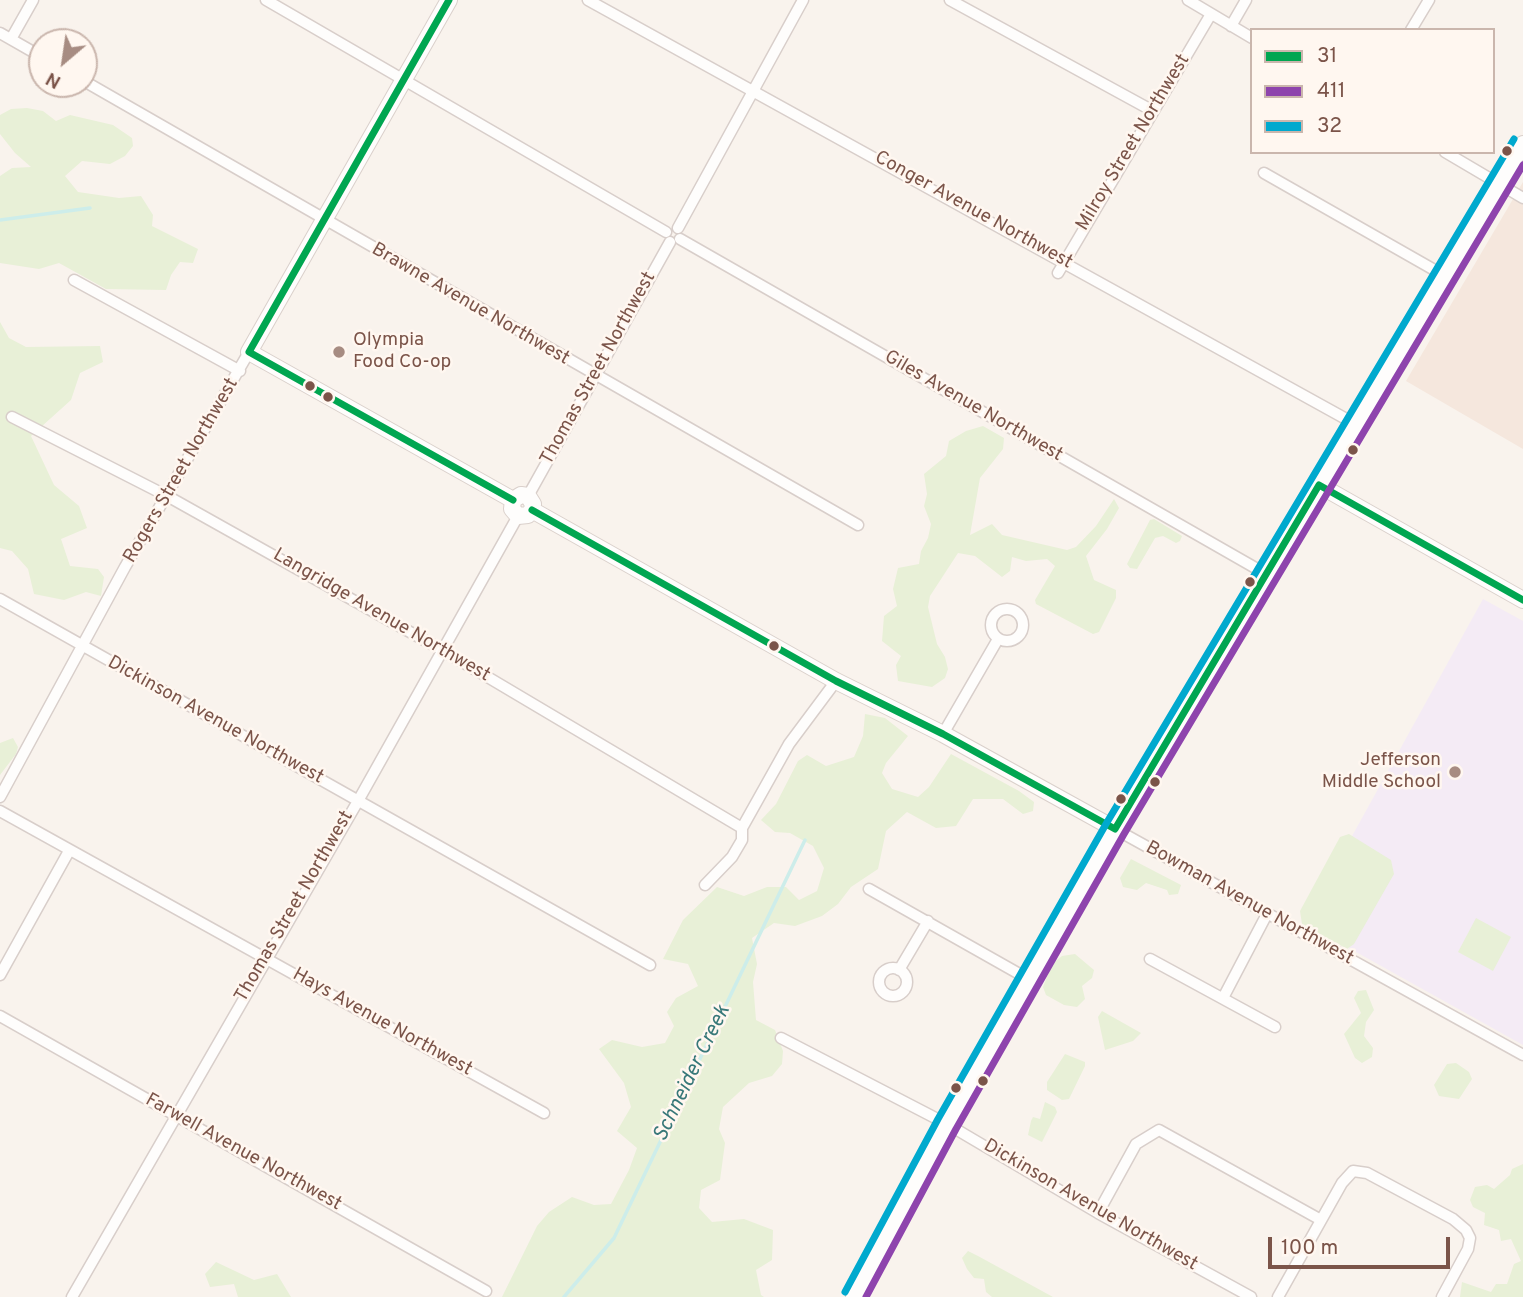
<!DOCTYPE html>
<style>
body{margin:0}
#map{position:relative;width:1523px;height:1297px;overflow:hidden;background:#f9f3ed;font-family:Overpass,sans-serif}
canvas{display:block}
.legend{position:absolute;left:1250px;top:28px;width:245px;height:126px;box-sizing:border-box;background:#fff7f0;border:2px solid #cab6ad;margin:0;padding:9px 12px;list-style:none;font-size:21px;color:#7b5449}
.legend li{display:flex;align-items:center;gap:14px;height:35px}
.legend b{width:35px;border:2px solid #cab6ad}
.north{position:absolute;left:28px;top:28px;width:70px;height:70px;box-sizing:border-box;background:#fff7f0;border:2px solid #cab6ad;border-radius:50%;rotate:209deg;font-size:19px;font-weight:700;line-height:28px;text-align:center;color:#7b5449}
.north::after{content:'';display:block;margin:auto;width:24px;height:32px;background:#a78c82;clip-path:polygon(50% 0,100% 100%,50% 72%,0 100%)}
.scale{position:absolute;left:1268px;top:1237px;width:182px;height:32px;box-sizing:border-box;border:4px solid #7b5449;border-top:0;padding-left:9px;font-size:21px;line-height:24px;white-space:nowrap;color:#7b5449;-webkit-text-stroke:5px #fff7f0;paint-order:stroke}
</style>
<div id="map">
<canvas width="1523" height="1297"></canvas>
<ul class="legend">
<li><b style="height:9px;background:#00a651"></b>31</li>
<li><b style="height:9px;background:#8e44ad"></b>411</li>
<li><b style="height:9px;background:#00a9ce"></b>32</li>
</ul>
<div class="north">N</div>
<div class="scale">100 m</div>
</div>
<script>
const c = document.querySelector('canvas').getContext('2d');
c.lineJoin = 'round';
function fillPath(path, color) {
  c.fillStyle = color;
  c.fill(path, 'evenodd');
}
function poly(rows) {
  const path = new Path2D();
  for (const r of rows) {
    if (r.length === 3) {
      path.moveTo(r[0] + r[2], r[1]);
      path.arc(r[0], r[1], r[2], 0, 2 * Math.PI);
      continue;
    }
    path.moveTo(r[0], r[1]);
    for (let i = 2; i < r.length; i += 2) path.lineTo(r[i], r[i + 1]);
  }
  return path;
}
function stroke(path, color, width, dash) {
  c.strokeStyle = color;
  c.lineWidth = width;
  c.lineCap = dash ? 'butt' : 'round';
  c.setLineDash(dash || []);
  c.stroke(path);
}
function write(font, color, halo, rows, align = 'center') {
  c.font = font + ' Overpass,sans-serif';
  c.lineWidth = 5;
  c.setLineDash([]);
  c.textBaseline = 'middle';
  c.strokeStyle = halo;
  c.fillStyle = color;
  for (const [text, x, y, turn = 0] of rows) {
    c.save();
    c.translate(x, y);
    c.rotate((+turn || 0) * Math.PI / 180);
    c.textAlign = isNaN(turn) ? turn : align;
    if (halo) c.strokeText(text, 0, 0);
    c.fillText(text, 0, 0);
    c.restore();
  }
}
const residential = poly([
 [1523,182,1523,449,1406,381]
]);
const education = poly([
 [1483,599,1523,621,1523,1045,1304,923]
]);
const green = poly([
 [27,108,43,111,56,121,70,115,113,125,132,138,133,146,125,156,110,164,82,161,65,176,78,192,119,198,141,196,153,215,152,226,198,249,193,263,180,262,171,275,166,290,106,289,59,263,39,269,0,263,0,176,12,168,31,167,15,153,0,134,0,115,11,109],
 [0,322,9,338,26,347,100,346,103,362,80,373,71,400,31,436,54,485,79,506,87,528,61,539,70,566,98,569,104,577,101,596,86,592,64,600,34,594,28,569,12,551,0,548],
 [983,426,1004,438,1003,449,980,478,970,535,992,524,1002,535,1067,550,1076,547,1096,526,1114,499,1119,508,1107,529,1086,556,1094,580,1116,590,1116,598,1099,632,1093,634,1036,604,1035,600,1055,566,1047,559,1026,561,1012,557,1010,571,1002,577,975,556,958,553,930,596,928,607,937,644,945,657,948,669,945,678,932,687,898,681,896,665,901,656,882,641,884,616,897,606,893,589,898,568,919,564,921,551,928,538,931,524,924,506,927,494,924,474,946,456,949,441,966,431],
 [1154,519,1182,536,1180,541,1176,543,1163,536,1155,538,1137,569,1130,568,1127,564,1150,520],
 [865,714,885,718,908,736,886,763,882,773,892,789,918,797,929,787,951,754,1019,791,1034,802,1033,811,1023,814,1003,799,973,799,956,826,936,828,907,812,886,831,878,869,851,887,838,904,822,916,795,926,774,923,752,938,757,964,753,982,756,1020,775,1030,783,1051,782,1064,772,1076,749,1083,723,1107,719,1129,725,1143,720,1180,701,1190,699,1208,712,1222,744,1219,773,1230,772,1260,756,1270,761,1295,764,1297,502,1297,537,1226,549,1212,572,1197,594,1205,611,1204,629,1170,637,1148,617,1131,631,1107,624,1083,599,1049,612,1040,642,1047,665,1043,674,1026,667,1012,676,998,698,986,688,964,663,959,683,920,717,887,744,896,767,887,786,887,799,900,817,891,824,868,813,846,790,833,775,832,761,820,776,804,798,761,807,755,826,766,854,757,863,736],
 [13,738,18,747,16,754,0,775,0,743],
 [1349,834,1391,860,1394,874,1354,944,1347,949,1302,924,1300,911,1340,837],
 [1131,859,1181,885,1178,894,1169,895,1167,890,1146,883,1137,890,1123,887,1120,878],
 [1476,918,1511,937,1493,971,1458,952],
 [1075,954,1094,970,1092,978,1082,986,1085,999,1077,1007,1064,1005,1046,995,1043,987,1052,964,1062,956],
 [1366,990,1374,1010,1366,1022,1364,1036,1373,1048,1372,1057,1362,1063,1355,1058,1344,1034,1361,1013,1354,998,1358,991],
 [1102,1011,1141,1033,1133,1041,1105,1050,1098,1017],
 [1065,1054,1085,1062,1085,1066,1069,1099,1062,1100,1047,1090,1047,1082],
 [1456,1063,1469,1072,1472,1079,1459,1099,1439,1096,1434,1085,1447,1064],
 [1045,1102,1055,1107,1057,1112,1042,1142,1028,1135,1031,1121,1033,1117,1040,1119],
 [1523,1164,1523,1297,1460,1297,1462,1282,1491,1292,1496,1284,1507,1284,1514,1264,1521,1261,1511,1239,1501,1241,1499,1230,1484,1225,1485,1213,1473,1207,1470,1200,1475,1187,1487,1185,1494,1189,1510,1175,1512,1169],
 [968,1251,978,1256,1053,1297,992,1297,986,1292,984,1279,974,1278,967,1269,962,1258],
 [216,1262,254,1280,277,1274,291,1297,238,1297,234,1284,210,1287,205,1274]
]);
const stream = poly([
 [0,220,90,208],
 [564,1297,614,1238,805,840]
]);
const street = poly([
 [266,0,666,232],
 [588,0,1357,425],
 [950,0,1153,111],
 [1188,0,1252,38],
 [1231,26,1246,0],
 [1411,30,1429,0],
 [0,33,42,57],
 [11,39,33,0],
 [84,81,858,525],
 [1445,152,1523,198],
 [1264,173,1445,276],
 [678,228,803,0],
 [680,239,1266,574],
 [1058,273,1211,14],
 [74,280,240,371],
 [12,417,169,497,442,650,742,828],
 [528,496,670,242],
 [0,599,650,965],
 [1007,625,16],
 [943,734,998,639],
 [0,797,125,567,249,352],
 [0,811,544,1113],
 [1115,829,1523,1055],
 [705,885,732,857,742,840,742,828,789,744,836,681],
 [869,889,1030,980],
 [1150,959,1275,1027],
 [893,982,14],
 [899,970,928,921],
 [0,975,69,851],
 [1223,998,1267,914],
 [0,1016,486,1291],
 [781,1038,947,1124,1098,1213,1251,1297],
 [1098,1213,1136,1144,1159,1130,1321,1220],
 [72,1297,358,801,518,516],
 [1278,1297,1342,1183,1353,1171,1367,1173,1453,1219,1466,1230,1470,1238,1468,1249,1442,1297]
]);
const secondary = poly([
 [449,0,249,352,513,500],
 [1319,485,1523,600],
 [513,500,512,509,518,516,528,515,532,510],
 [513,500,521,495,528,496,533,504,532,510],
 [532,510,836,681,943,734,1115,829],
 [854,1297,947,1124,1115,829,1523,144]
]);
const bus1 = poly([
 [449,0,249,352,513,500],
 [532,510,836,681,943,734,1115,829,1319,485,1523,600]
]);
const bus2 = poly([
 [866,1297,956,1129,1124,834,1523,165]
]);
const bus3 = poly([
 [845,1292,938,1119,1106,824,1514,139]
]);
const markers = [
 [1507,151,6,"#7b5449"],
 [339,352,7,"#a78c82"],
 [310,386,6,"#7b5449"],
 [328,397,6,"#7b5449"],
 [1353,450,6,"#7b5449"],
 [1250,582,6,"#7b5449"],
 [774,646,6,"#7b5449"],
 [1455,772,7,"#a78c82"],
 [1155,782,6,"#7b5449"],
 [1121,799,6,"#7b5449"],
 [983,1081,6,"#7b5449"],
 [956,1088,6,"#7b5449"]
];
const streetNames = [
 ["Milroy Street Northwest",1134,143,-59],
 ["Conger Avenue Northwest",973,211,29],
 ["Brawne Avenue Northwest",470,305,30],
 ["Thomas Street Northwest",599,369,-61],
 ["Giles Avenue Northwest",973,407,30],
 ["Rogers Street Northwest",182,471,-60],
 ["Langridge Avenue Northwest",381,616,30],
 ["Dickinson Avenue Northwest",215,721,29],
 ["Bowman Avenue Northwest",1249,904,29],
 ["Thomas Street Northwest",295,907,-60],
 ["Hays Avenue Northwest",382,1023,29],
 ["Farwell Avenue Northwest",243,1153,29],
 ["Dickinson Avenue Northwest",1090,1206,30]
];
const poiNames = [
 ["Olympia",353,341],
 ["Food Co-op",353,363],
 ["Jefferson",1441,761,"right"],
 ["Middle School",1441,783,"right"]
];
const waterNames = [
 ["Schneider Creek",693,1074,-64]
];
fillPath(residential, '#f5e7dd');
fillPath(education, '#f4ebf5');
fillPath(green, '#e8f0d7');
stroke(stream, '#cdedea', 3.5);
stroke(street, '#d8ceca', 13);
stroke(secondary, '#dad0cb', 18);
stroke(street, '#fefdfc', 10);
stroke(secondary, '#fefdfc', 16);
stroke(bus1, '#00a651', 7);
stroke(bus2, '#8e44ad', 7);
stroke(bus3, '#00a9ce', 7);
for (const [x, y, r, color] of markers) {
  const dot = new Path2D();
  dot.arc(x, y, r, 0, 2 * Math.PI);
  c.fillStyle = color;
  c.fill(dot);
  stroke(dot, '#fff7f0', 2.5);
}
write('19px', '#7b5449', '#fff7f0', streetNames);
write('19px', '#7b5449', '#fff7f0', poiNames, 'left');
write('italic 21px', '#387879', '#fff7f0', waterNames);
</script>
